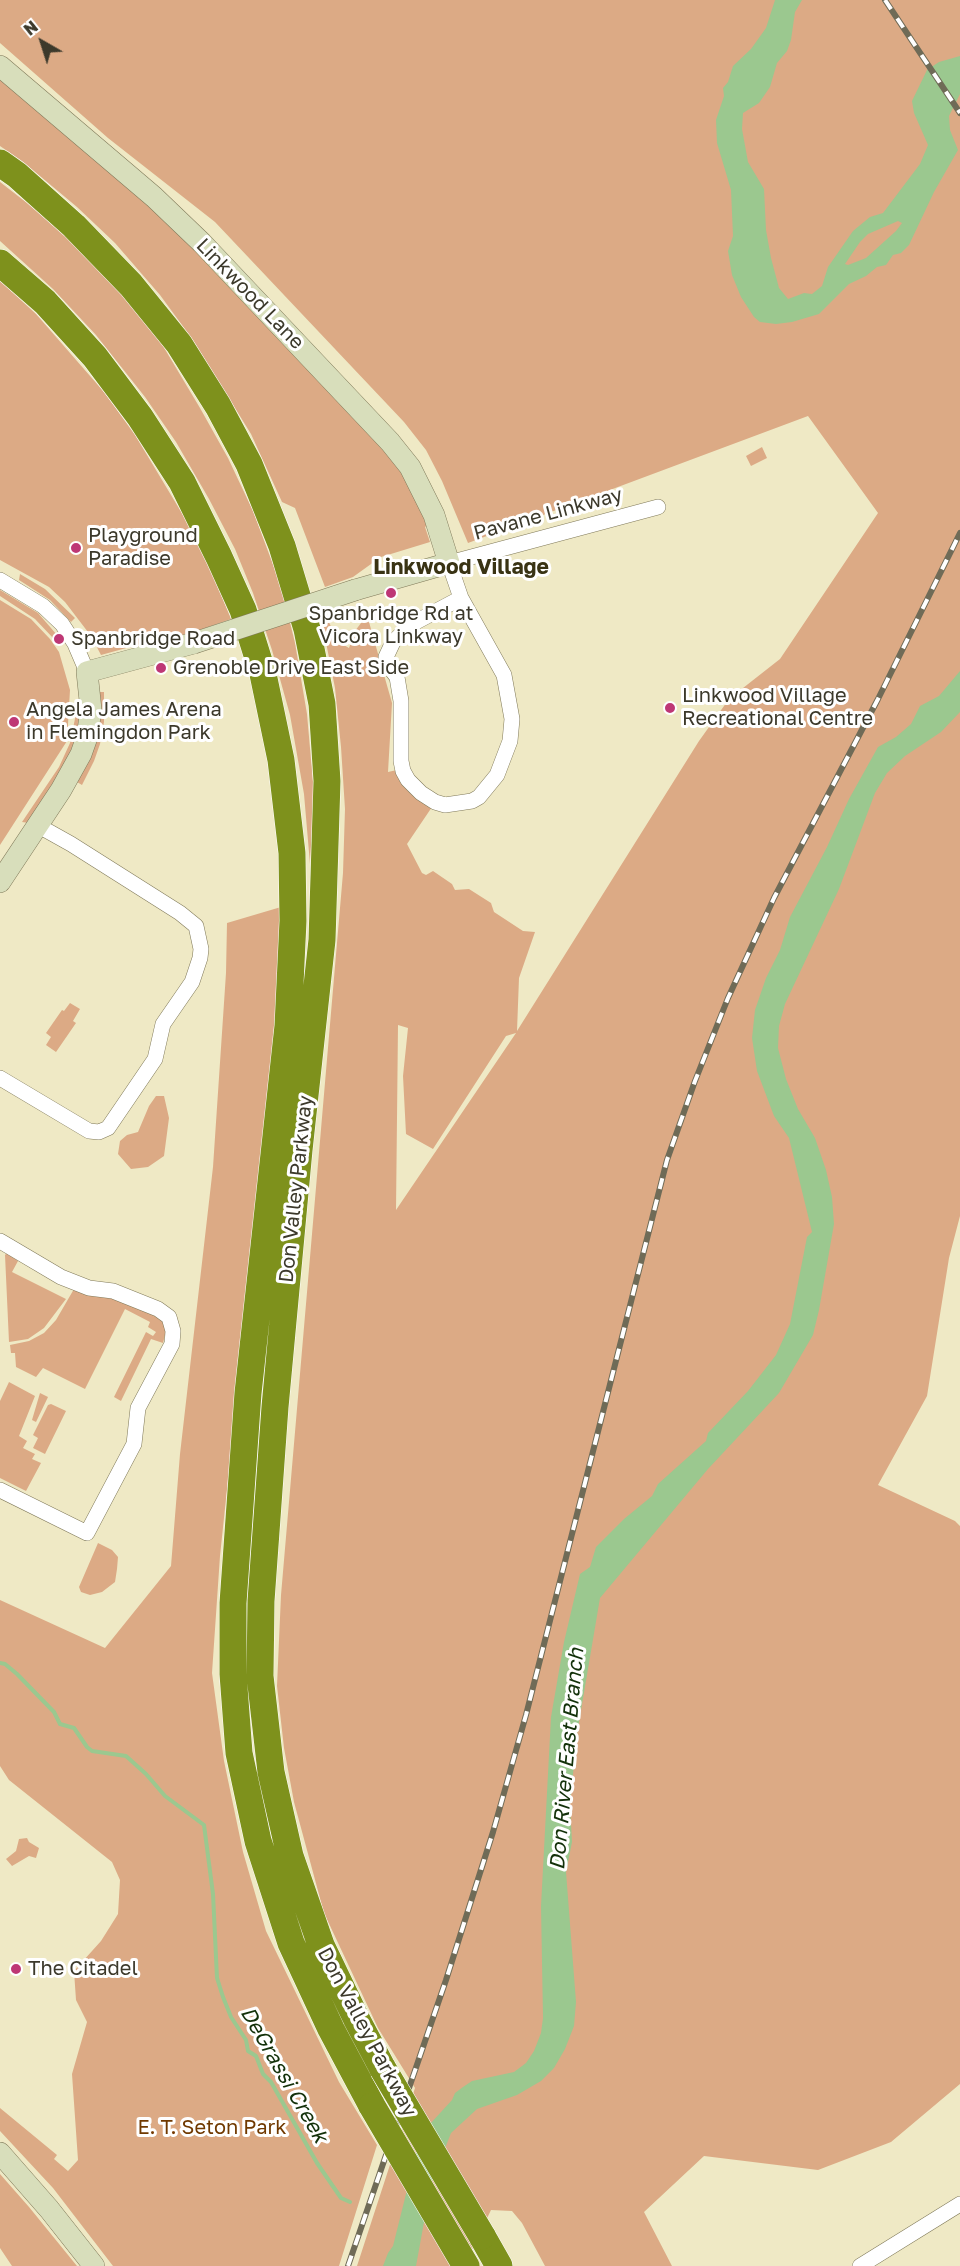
<!DOCTYPE html>
<style>
body{margin:0}
#map{position:relative;width:960px;height:2266px;overflow:hidden;background:#efe9c5;font-family:"Golos Text",sans-serif}
canvas{display:block}
.north{position:absolute;left:12px;top:12px;width:60px;height:60px;-webkit-text-stroke:4px #fff;paint-order:stroke;rotate:321deg;font-size:16px;font-weight:700;line-height:24px;text-align:center;color:#3c392b}
.north::after{content:'';display:block;margin:auto;width:21px;height:27px;background:#3c392b;clip-path:polygon(50% 0,100% 100%,50% 72%,0 100%)}
</style>
<div id="map">
<canvas width="960" height="2266"></canvas>
<div class="north">N</div>
</div>
<script>
const c = document.querySelector('canvas').getContext('2d');
c.lineJoin = 'round';
function fillPath(path, color) {
  c.fillStyle = color;
  c.fill(path, 'evenodd');
}
function poly(rows) {
  const path = new Path2D();
  for (const r of rows) {
    path.moveTo(r[0], r[1]);
    for (let i = 2; i < r.length; i += 2) path.lineTo(r[i], r[i + 1]);
  }
  return path;
}
function stroke(path, color, width, dash) {
  c.strokeStyle = color;
  c.lineWidth = width;
  c.lineCap = dash ? 'butt' : 'round';
  c.setLineDash(dash || []);
  c.stroke(path);
}
function write(font, color, halo, rows, align = 'center') {
  c.font = font + ' "Golos Text",sans-serif';
  c.lineWidth = 6;
  c.setLineDash([]);
  c.textBaseline = 'middle';
  c.strokeStyle = halo;
  c.fillStyle = color;
  for (const [text, x, y, turn = 0] of rows) {
    c.save();
    c.translate(x, y);
    c.rotate((+turn || 0) * Math.PI / 180);
    c.textAlign = isNaN(turn) ? turn : align;
    if (halo) c.strokeText(text, 0, 0);
    c.fillText(text, 0, 0);
    c.restore();
  }
}
const green = poly([
 [0,0,960,0,960,1216,949,1258,927,1396,878,1485,955,1521,960,1526,960,2084,891,2142,818,2170,704,2156,644,2212,672,2266,545,2266,522,2223,512,2211,491,2210,464,2266,357,2266,415,2088,378,2028,324,1913,294,1802,284,1748,277,1686,281,1595,343,873,345,809,341,747,335,688,321,617,326,615,337,641,349,648,355,631,367,615,392,703,388,772,397,770,432,807,407,844,422,873,426,875,433,871,452,884,455,890,469,889,491,903,494,912,523,931,535,932,519,978,517,1031,699,741,729,699,780,659,878,513,808,416,468,543,442,481,426,450,404,422,215,222,108,138,0,43],
 [398,1025,408,1028,403,1076,406,1134,433,1149,506,1036,516,1033,396,1210],
 [0,74,179,230,374,435,403,472,428,525,425,527,430,542,381,557,377,556,378,559,353,577,325,587,295,508,282,502,251,434,193,340,160,295,115,243,77,207,22,161,0,146],
 [0,182,27,203,70,240,127,299,163,346,200,408,228,458,253,511,281,586,295,643,307,714,314,794,310,864,304,794,290,715,272,650,253,593,235,549,209,499,176,442,145,397,96,335,53,289,0,241],
 [0,281,36,314,104,392,135,435,186,520,207,561,231,619,186,635,148,642,101,655,91,636,65,602,49,587,0,560],
 [762,447,767,458,751,466,746,456],
 [20,574,45,589,75,618,71,622,50,600,19,580],
 [0,590,38,613,57,635,53,638,35,619,0,596],
 [0,600,31,619,50,639,59,652,70,690,67,741,0,845],
 [100,692,104,692,104,722,100,744,94,761,82,785,77,782,99,709],
 [77,709,82,709,80,725,70,757,29,823,22,822,59,767,70,743],
 [281,907,280,964,264,1135,220,1556,212,1673,224,1761,243,1852,266,1931,339,2082,377,2145,339,2266,113,2266,53,2188,0,2131,0,2108,57,2155,54,2159,68,2171,78,2160,72,2074,87,2022,76,2000,74,1971,101,1941,118,1914,120,1880,112,1862,9,1780,0,1766,0,1600,105,1648,171,1566,180,1454,213,1167,226,973,227,923],
 [70,1003,80,1009,73,1021,76,1023,56,1052,46,1045,51,1037,46,1033,62,1010,64,1011],
 [156,1096,164,1096,169,1118,164,1156,148,1167,131,1169,118,1154,120,1141,127,1135,138,1132,149,1106],
 [7,1253,18,1261,12,1272,66,1299,44,1328,28,1339,9,1342,5,1255],
 [74,1289,122,1298,163,1320,166,1331,163,1343,151,1339,121,1401,114,1397,146,1332,153,1336,156,1332,148,1327,150,1322,125,1309,85,1389,43,1368,36,1377,16,1367,15,1353,11,1353,10,1345,29,1341,44,1333,56,1320],
 [9,1382,35,1396,19,1436,27,1441,23,1448,35,1454,32,1459,41,1463,26,1491,0,1478,0,1401],
 [40,1393,48,1397,36,1422,32,1420],
 [51,1404,66,1411,45,1454,33,1448,38,1438,33,1435,48,1405],
 [98,1543,112,1550,118,1557,117,1569,115,1582,102,1592,90,1595,81,1592,79,1587],
 [27,1838,29,1842,39,1848,36,1858,29,1856,12,1866,6,1859,16,1851,19,1839],
 [0,2174,29,2207,77,2266,12,2266,0,2248]
]);
const water = poly([
 [775,0,802,0,795,12,791,40,787,51,777,63,770,87,759,103,743,113,742,129,748,162,764,189,766,230,771,258,779,288,788,299,804,293,812,294,822,286,828,267,853,231,870,217,883,213,920,164,928,145,914,113,912,101,927,70,939,62,960,56,960,94,949,116,950,130,958,150,934,192,909,245,901,253,893,255,886,265,877,267,866,276,849,284,819,314,792,322,776,324,760,322,754,317,741,297,732,275,728,251,733,236,731,190,717,143,716,120,724,96,723,88,728,82,733,66,751,49,766,28],
 [898,221,902,223,896,231,866,258,848,265,845,264,860,242,868,234],
 [960,671,960,712,941,732,905,756,887,773,875,793,839,889,785,1004,779,1026,778,1048,786,1079,798,1109,815,1138,826,1170,832,1197,834,1224,819,1310,813,1335,779,1393,708,1469,600,1598,577,1734,570,1804,572,1842,566,1872,576,2002,574,2026,565,2049,554,2068,541,2081,517,2095,477,2109,451,2133,431,2184,416,2266,383,2266,388,2253,393,2246,416,2154,430,2124,452,2100,455,2093,463,2087,472,2081,514,2072,526,2063,534,2051,541,2033,543,2018,541,1906,551,1717,564,1642,580,1574,590,1567,596,1547,624,1519,652,1496,658,1484,706,1441,708,1433,748,1391,776,1355,790,1324,807,1237,812,1232,789,1138,774,1116,757,1071,752,1038,755,1010,766,978,780,950,790,917,827,847,849,799,878,747,896,737,911,724,920,706,939,696]
]);
const stream = poly([
 [0,1663,5,1664,17,1674,54,1712,60,1724,74,1728,87,1747,92,1751,126,1756,146,1774,165,1796,204,1825,213,1894,217,1978,223,1997,231,2017,246,2040,248,2051,256,2056,263,2074,271,2082,317,2163,341,2198,350,2202]
]);
const street = poly([
 [0,580,43,606,62,624,75,644,87,672],
 [461,598,412,624,393,642,386,657,387,664,397,677,401,701,401,761,403,771,408,780,421,793,435,802,445,805,472,801,479,797,497,775,510,741,512,719,504,675,461,598,449,563,658,507],
 [0,1078,89,1131,99,1132,108,1128,155,1059,163,1024,192,982,200,958,201,949,196,926,180,913,71,844,37,825],
 [0,1241,61,1277,89,1288,113,1291,158,1309,169,1317,173,1331,172,1344,138,1408,134,1444,87,1533,0,1490],
 [860,2266,960,2204]
]);
const secondary = poly([
 [0,66,154,197,202,243,390,442,410,467,434,515,449,563,355,590],
 [0,882,61,790,81,754,87,737,91,710,87,672,194,643],
 [0,2153,49,2209,94,2266]
]);
const highway = poly([
 [0,163,17,175,74,226,131,285,179,344,218,406,249,464,282,546,307,629,322,704,327,781,322,940,299,1150,275,1407,261,1601,260,1676,271,1772,290,1856,321,1945,357,2020,383,2069],
 [0,263,45,302,95,357,140,417,182,482,219,557,243,610,263,674,281,760,292,853,293,921,288,1026,248,1393,233,1603,233,1674,239,1753,258,1841,291,1943,331,2029,372,2106],
 [482,2236,499,2266]
]);
const rail = poly([
 [885,0,960,113],
 [348,2266,446,1980,493,1832,526,1715,667,1160,695,1081,728,998,774,898,878,699,960,533]
]);
const secondaryBridge = poly([
 [194,643,355,590]
]);
const highwayBridge = poly([
 [383,2069,482,2236],
 [372,2106,466,2266]
]);
const markers = [
 [76,548,6,"#be3775"],
 [391,593,6,"#be3775"],
 [59,639,6,"#be3775"],
 [161,668,6,"#be3775"],
 [670,708,6,"#be3775"],
 [14,722,6,"#be3775"],
 [16,1969,6,"#be3775"]
];
const streetNames = [
 ["Linkwood Lane",250,294,46],
 ["Pavane Linkway",548,514,-15],
 ["Don Valley Parkway",296,1189,-84],
 ["Don Valley Parkway",367,2032,62]
];
const poiNames = [
 ["Playground",88,536],
 ["Paradise",88,559],
 ["Spanbridge Rd at",391,614,"center"],
 ["Vicora Linkway",391,637,"center"],
 ["Spanbridge Road",71,639],
 ["Grenoble Drive East Side",173,668],
 ["Linkwood Village",682,696],
 ["Recreational Centre",682,719],
 ["Angela James Arena",26,710],
 ["in Flemingdon Park",26,733],
 ["The Citadel",28,1969]
];
const parkNames = [
 ["E. T. Seton Park",212,2128]
];
const neighbourhoodNames = [
 ["Linkwood Village",461,567]
];
const waterNames = [
 ["Don River East Branch",567,1759,-85],
 ["DeGrassi Creek",284,2075,60]
];
fillPath(green, '#dcaa85');
fillPath(water, '#9bc88f');
stroke(stream, '#9bc88f', 4);
stroke(street, '#807a5a', 16);
stroke(secondary, '#807a5a', 22);
stroke(highway, '#fff', 28);
stroke(street, '#fff', 15);
stroke(secondary, '#d8debb', 21);
stroke(highway, '#7e911c', 27);
stroke(rail, '#6f6b57', 6);
stroke(rail, '#fff', 4, [11]);
stroke(secondaryBridge, '#807a5a', 22, []);
stroke(highwayBridge, '#fff', 28, []);
stroke(secondaryBridge, '#d8debb', 21);
stroke(highwayBridge, '#7e911c', 27);
for (const [x, y, r, color] of markers) {
  const dot = new Path2D();
  dot.arc(x, y, r, 0, 2 * Math.PI);
  c.fillStyle = color;
  c.fill(dot);
  stroke(dot, '#fff', 2);
}
write('20px', '#3c392b', '#fff', streetNames);
write('20px', '#3c392b', '#fff', poiNames, 'left');
write('20px', '#703900', '#fff', parkNames);
write('bold 21px', '#393314', '#fff', neighbourhoodNames);
write('italic 21px', '#13310a', '#fff', waterNames);
</script>
